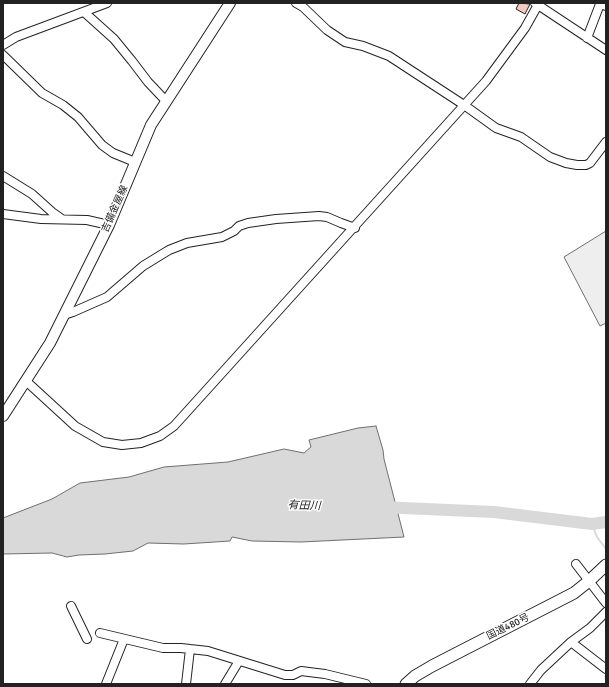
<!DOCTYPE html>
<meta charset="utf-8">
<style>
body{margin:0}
#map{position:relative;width:609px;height:687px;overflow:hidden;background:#fff;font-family:Signika,sans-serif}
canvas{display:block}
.frame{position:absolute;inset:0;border:4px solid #222;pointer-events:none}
</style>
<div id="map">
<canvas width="609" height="687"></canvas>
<div class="frame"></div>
</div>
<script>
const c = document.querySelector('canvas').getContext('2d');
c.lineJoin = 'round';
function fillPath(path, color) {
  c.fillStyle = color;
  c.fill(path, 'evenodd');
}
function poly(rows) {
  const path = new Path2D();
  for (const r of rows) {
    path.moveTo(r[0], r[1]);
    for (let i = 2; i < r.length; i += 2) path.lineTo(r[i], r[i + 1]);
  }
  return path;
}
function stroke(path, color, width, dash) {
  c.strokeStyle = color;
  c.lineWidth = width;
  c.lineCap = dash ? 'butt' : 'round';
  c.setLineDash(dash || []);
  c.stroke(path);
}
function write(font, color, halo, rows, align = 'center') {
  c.font = font + ' Signika,"Noto Sans JP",sans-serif';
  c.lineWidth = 3;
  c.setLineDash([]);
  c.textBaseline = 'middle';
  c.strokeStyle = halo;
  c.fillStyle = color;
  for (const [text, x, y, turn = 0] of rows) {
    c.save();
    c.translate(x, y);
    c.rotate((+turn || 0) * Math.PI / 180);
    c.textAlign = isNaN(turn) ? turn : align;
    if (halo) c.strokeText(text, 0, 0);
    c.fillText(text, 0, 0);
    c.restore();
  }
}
const green = poly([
 [606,231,606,323,600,326,564,257,606,231]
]);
const water = poly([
 [376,426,383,450,384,459,404,537,301,542,252,541,232,537,230,541,184,544,148,543,133,551,105,554,79,555,67,557,52,553,3,554,3,518,52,499,80,483,129,477,164,467,228,462,284,449,304,453,311,447,309,440,358,428,376,426]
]);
const stream = poly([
 [592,524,597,537,606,549]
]);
const river = poly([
 [380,507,494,512,592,524,606,522]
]);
const building = poly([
 [519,3,530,4,525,14,516,9,519,3]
]);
const minor = poly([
 [296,3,303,7,327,30,345,42,363,46,389,56,464,105,496,128,521,137,550,157,566,163,577,165,586,165,590,163,606,142],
 [535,3,606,50],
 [84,12,114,39,132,61,148,82,166,101],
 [587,38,600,4,606,6],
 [3,45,16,37,107,3],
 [3,55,42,93,63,105,78,117,102,145,113,153,135,162],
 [3,176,32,194,52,212,62,219],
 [3,214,41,219,87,220,109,225],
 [64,315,73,312,107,297,143,266,169,250,187,243,222,237,234,231,239,226,248,223,276,219,319,216,327,217,341,223,355,228],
 [26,381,75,426,103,442,122,445,141,443,160,436,174,426,486,81,525,28,539,3],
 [576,564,606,603],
 [71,606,87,639],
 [100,633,163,648,181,648,208,651,285,675,293,675,301,671,325,674,366,684],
 [571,642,606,669],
 [106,684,124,639],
 [186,684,190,649],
 [225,684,239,661],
 [530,684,541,670,571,642,590,628,606,612]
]);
const major = poly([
 [3,416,50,343,109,225,151,125,230,3]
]);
const highway = poly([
 [406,684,415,676,432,666,574,593,589,581,606,565]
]);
const streetNames = [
 ["吉備金屋線",115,209,-66],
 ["国道480号",508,627,-26]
];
const waterNames = [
 ["有田川",304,506,2]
];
fillPath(green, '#eee');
stroke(green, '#6f6f6f', 1);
fillPath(water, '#d9d9d9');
stroke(water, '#6f6f6f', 1);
stroke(stream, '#d9d9d9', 2);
stroke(river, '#d9d9d9', 12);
fillPath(building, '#f3c9c0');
stroke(building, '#222', 1);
stroke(minor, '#222', 10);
stroke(major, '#222', 12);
stroke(highway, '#222', 13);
stroke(minor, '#fff', 8);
stroke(major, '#fff', 10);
stroke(highway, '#fff', 11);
write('10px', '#222', '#fff', streetNames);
write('italic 11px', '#222', '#fff', waterNames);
</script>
